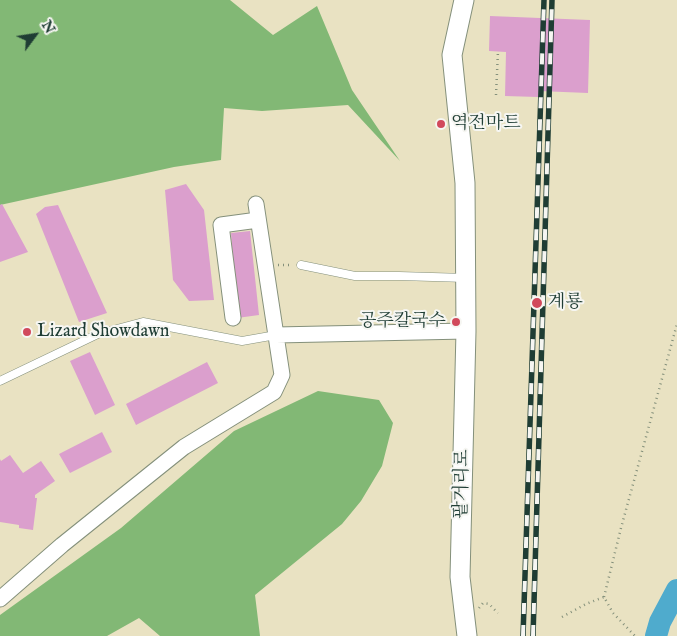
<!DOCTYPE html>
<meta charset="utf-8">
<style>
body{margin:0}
#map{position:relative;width:677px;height:636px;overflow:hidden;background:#e9e2c2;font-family:"IM FELL English",serif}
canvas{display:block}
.north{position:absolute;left:10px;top:10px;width:50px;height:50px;-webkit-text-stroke:4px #f6f6f2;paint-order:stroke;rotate:59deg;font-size:14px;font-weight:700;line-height:20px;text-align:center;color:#1f3d34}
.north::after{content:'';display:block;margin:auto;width:18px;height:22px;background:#1f3d34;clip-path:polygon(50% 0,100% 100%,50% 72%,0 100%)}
</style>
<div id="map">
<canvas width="677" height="636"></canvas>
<div class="north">N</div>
</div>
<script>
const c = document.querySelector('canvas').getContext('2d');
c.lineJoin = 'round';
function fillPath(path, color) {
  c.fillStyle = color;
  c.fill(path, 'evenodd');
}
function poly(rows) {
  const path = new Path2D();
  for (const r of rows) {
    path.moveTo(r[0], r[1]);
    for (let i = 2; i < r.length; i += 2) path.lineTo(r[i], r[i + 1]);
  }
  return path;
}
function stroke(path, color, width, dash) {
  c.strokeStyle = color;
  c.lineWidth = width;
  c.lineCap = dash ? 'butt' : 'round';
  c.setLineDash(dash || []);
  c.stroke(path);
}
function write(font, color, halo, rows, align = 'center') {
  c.font = font + ' "IM FELL English","Noto Serif KR",serif';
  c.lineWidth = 4;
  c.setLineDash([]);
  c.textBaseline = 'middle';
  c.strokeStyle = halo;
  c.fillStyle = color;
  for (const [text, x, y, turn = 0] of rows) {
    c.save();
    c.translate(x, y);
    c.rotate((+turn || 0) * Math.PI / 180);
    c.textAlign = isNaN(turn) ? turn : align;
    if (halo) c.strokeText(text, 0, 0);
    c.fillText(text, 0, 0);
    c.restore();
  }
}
const forest = poly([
 [0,0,230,0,273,35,317,6,352,90,400,161,348,105,262,111,224,108,221,160,174,167,0,205],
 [318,391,379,400,393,423,382,466,361,501,342,524,255,595,260,636,160,636,139,618,107,636,0,636,0,615,121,528,234,431]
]);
const river = poly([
 [656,636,660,622,677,590]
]);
const building = poly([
 [490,16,590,20,588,93,539,91,538,97,505,96,506,52,489,51],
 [186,184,204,210,214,300,189,301,173,280,165,190],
 [2,204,28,252,0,262,0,205],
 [58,205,107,313,79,322,36,214,45,207],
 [250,231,259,315,237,318,231,233],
 [90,352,115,405,95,415,70,361],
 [207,362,218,383,136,425,126,404],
 [102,432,112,452,70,473,59,454],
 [10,455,23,473,41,461,55,481,35,495,35,498,37,498,33,530,19,528,19,525,0,522,0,459,1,461]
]);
const path = poly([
 [496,95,498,51],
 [278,265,292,265],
 [604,597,621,528,677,324],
 [479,608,483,603,489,604,498,613],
 [562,617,586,604,604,597,613,613,635,636]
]);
const service = poly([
 [301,265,355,276,399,276,466,278],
 [0,381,98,334,143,322,242,341,276,335]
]);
const minor = poly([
 [233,318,221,225,258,220],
 [276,335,466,331],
 [0,599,62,545,184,447,274,392,282,375,256,204]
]);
const tertiary = poly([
 [464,0,452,55,465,183,466,331,460,577,467,636]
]);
const rail = poly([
 [523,636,544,0],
 [533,636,552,0]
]);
const markers = [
 [441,124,5,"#d1495b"],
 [537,303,6,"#d1495b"],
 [456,322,5,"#d1495b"],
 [27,332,5,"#d1495b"]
];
const poiNames = [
 ["역전마트",451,124],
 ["계룡",548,303],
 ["공주칼국수",446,322,"right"],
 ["Lizard Showdawn",37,332]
];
const streetNames = [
 ["팥거리로",463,484,-89]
];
fillPath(forest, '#82b875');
stroke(river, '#4fabcd', 22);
fillPath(building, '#db9fcd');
stroke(service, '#84907b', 9);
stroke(minor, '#84907b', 17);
stroke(tertiary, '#84907b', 21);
stroke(path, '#84907b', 2.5, [1, 4]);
stroke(service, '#fff', 8);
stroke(minor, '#fff', 15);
stroke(tertiary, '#fff', 19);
stroke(rail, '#1f3d34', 5.5);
stroke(rail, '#f6f6f2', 4, [11]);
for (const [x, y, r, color] of markers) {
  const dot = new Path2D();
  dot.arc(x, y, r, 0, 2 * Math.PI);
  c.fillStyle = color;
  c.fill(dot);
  stroke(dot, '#f6f6f2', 2);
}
write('18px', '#1f3d34', '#f6f6f2', poiNames, 'left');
write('18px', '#1f3d34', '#f6f6f2', streetNames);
</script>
